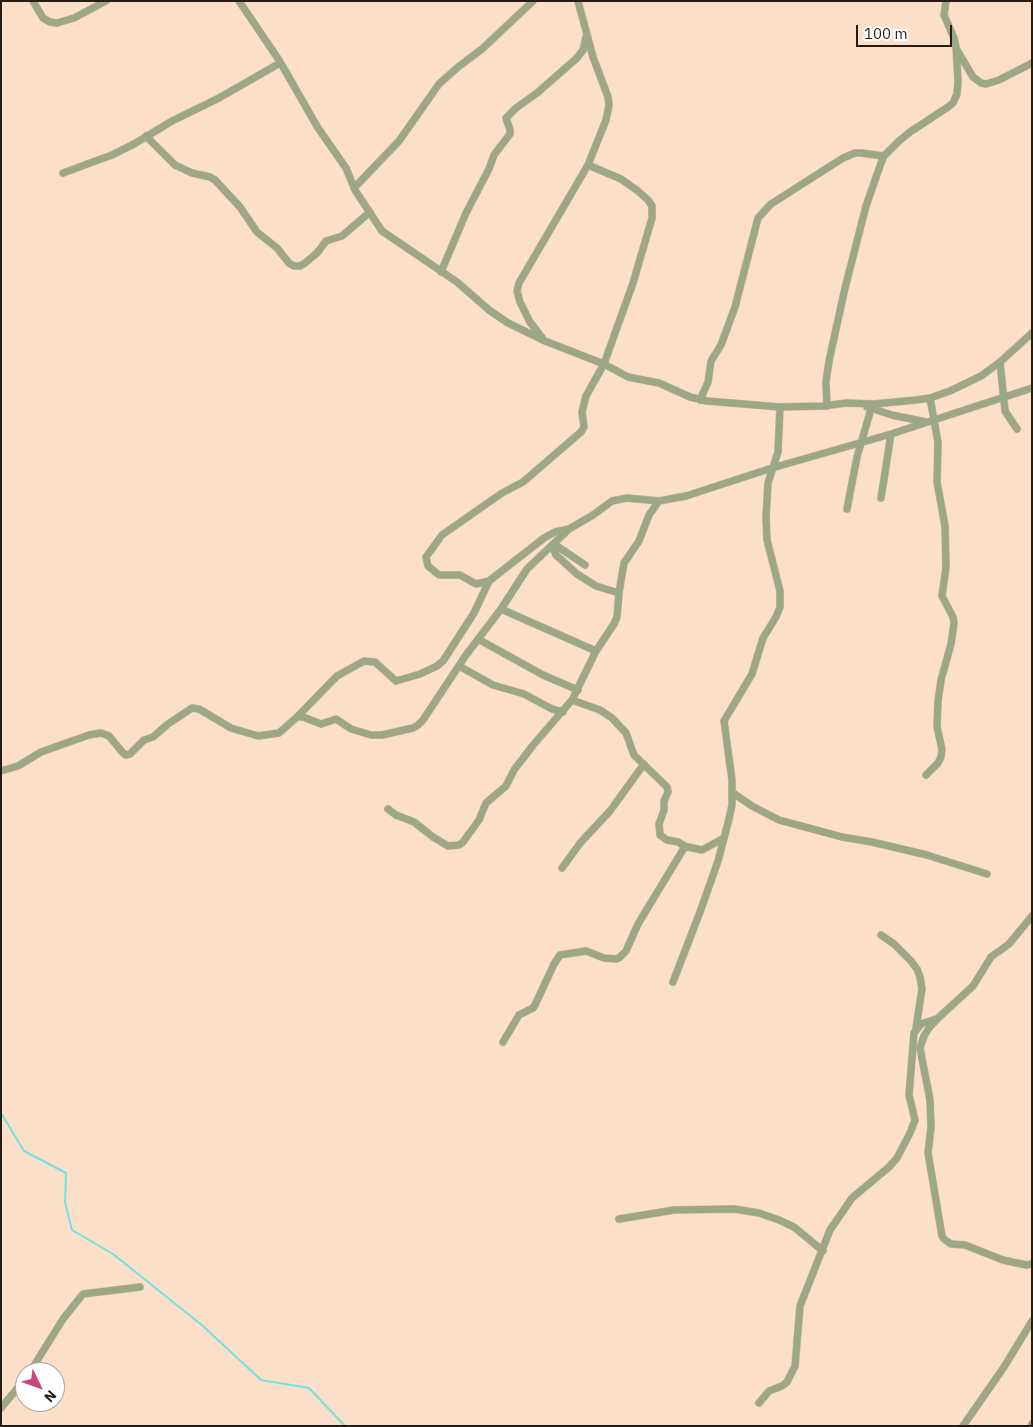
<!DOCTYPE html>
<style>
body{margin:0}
#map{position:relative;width:1033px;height:1427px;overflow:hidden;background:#fcdfc9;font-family:"IBM Plex Sans",sans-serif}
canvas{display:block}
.frame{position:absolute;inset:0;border:2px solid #271c14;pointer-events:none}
.north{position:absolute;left:15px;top:1362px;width:50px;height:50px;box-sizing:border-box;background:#fff;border:1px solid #a9a4a1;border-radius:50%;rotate:132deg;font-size:14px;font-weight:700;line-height:20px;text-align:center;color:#271c14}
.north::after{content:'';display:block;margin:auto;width:18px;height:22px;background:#cb4382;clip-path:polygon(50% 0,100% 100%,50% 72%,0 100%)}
.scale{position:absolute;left:856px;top:25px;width:96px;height:22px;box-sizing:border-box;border:2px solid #271c14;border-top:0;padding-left:6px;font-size:15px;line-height:18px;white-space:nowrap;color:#271c14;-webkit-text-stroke:4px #fff;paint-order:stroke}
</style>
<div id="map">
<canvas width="1033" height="1427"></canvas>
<div class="frame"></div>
<div class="north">N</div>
<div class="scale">100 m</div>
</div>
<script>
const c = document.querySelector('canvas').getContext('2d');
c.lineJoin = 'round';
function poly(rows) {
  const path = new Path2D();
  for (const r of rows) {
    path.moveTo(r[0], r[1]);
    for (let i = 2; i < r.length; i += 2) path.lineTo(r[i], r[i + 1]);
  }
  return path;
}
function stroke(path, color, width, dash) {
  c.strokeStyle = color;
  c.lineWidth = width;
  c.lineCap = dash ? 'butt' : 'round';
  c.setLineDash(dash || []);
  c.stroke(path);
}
const stream = poly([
 [1,1113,24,1151,66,1173,65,1202,72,1230,113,1254,203,1326,261,1380,309,1388,345,1426]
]);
const street = poly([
 [33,1,43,18,50,22,57,23,74,18,106,1],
 [239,1,279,60,318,128,346,168,355,190,382,231,457,282,489,310,508,323,545,341,604,364,628,377,659,383,690,397,707,401,780,407,823,406,846,403,874,404,916,400,930,398,950,391,981,376,1000,362,1032,333],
 [957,50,973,77,981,83,986,84,999,80,1032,63],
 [146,136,175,165,192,173,210,177,215,180,240,207,257,232,277,248,289,263,294,266,300,266,305,263,317,253,326,241,342,236,370,212],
 [63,173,112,155,134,144,172,121,219,98,280,63],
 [354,188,399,141,439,84,458,67,482,49,533,1],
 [441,272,466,213,489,169,494,155,510,134,510,130,506,118,516,108,537,93,577,58,583,50,586,37],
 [543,339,530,322,520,302,517,291,519,283,588,165,606,120,609,105,608,97,593,57,578,1],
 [1000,362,1005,411,1017,429],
 [700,400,708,382,711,361,721,345,735,307,758,218,771,204,843,158,855,153,861,153,884,156],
 [827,406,826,382,829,361,845,288,866,206,881,163,884,156,899,141,910,132,948,107,953,103,957,94,958,81,956,47,954,38,944,15,946,1],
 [867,407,892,415,926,422],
 [881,498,891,434],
 [847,509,857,457,871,409],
 [554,544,585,565],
 [552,545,556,555,577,574,596,586,619,593],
 [489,581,476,584,460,575,439,575,428,566,426,557,442,535,502,493,523,482,581,432,584,427,582,412,586,396,604,364,633,283,652,218,652,206,648,200,638,191,621,179,588,165],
 [501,609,596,651],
 [478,639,543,675,578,690],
 [459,666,493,685,524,694,552,709,563,712],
 [572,700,600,710,612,718,626,733,634,755,667,787,668,792,664,801,664,810,659,824,660,835,667,840,678,842,686,847],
 [297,717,337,676,364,661,375,662,396,681,420,674,437,666,443,661,474,613,489,581,544,538,555,532,569,529],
 [1,771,18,766,41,752,89,735,101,733,109,736,123,753,126,755,130,754,144,740,153,737,168,724,192,708,199,709,231,728,258,736,279,733,297,717,303,717,321,724,336,719,351,729,371,735,382,735,413,728,418,725,423,720,466,655,501,609,527,569,569,529,593,515,612,501,627,498,659,501,686,496,772,468,891,434,1032,388],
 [926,775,938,763,941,757,942,750,937,726,938,701,941,680,951,644,954,623,953,617,942,596,946,567,945,526,937,482,938,442,930,398],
 [733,793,752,806,779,820,842,837,872,842,927,855,987,874],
 [388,809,396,815,414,822,433,837,448,846,459,845,463,842,479,820,486,803,506,786,514,770,534,744,572,700,596,651,614,624,617,617,619,593,624,563,639,541,649,515,659,501],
 [562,868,581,842,610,811,644,764],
 [1032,916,1009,944,991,957,973,986,937,1019,929,1028,924,1036,920,1048,930,1100,931,1127,928,1153,942,1236,944,1239,951,1244,965,1245,1003,1260,1026,1265,1032,1264],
 [881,935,894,944,911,961,917,969,920,977,922,989,916,1028],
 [673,982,700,912,718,861,729,819,732,805,732,780,724,721,752,674,763,638,776,617,780,607,780,591,767,540,766,517,768,483,778,452,780,407],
 [503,1042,519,1015,533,1008,535,1005,554,964,560,955,586,951,604,958,617,959,620,957,626,951,638,924,684,848,688,847,702,850,724,838],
 [619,1219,674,1210,734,1209,759,1213,779,1220,794,1227,823,1251],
 [30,1372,63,1319,83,1294,140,1287],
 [759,1403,769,1391,782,1386,787,1382,795,1366,800,1306,830,1230,852,1198,889,1167,897,1158,910,1133,915,1120,909,1095,914,1033,921,1024,936,1019],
 [1,1408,25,1379],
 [963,1426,1004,1367,1032,1321],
 [1031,1426,1032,1424]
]);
stroke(stream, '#70e2e3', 2);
stroke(street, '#d6bca8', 8);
stroke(street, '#9ca787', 7);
</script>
